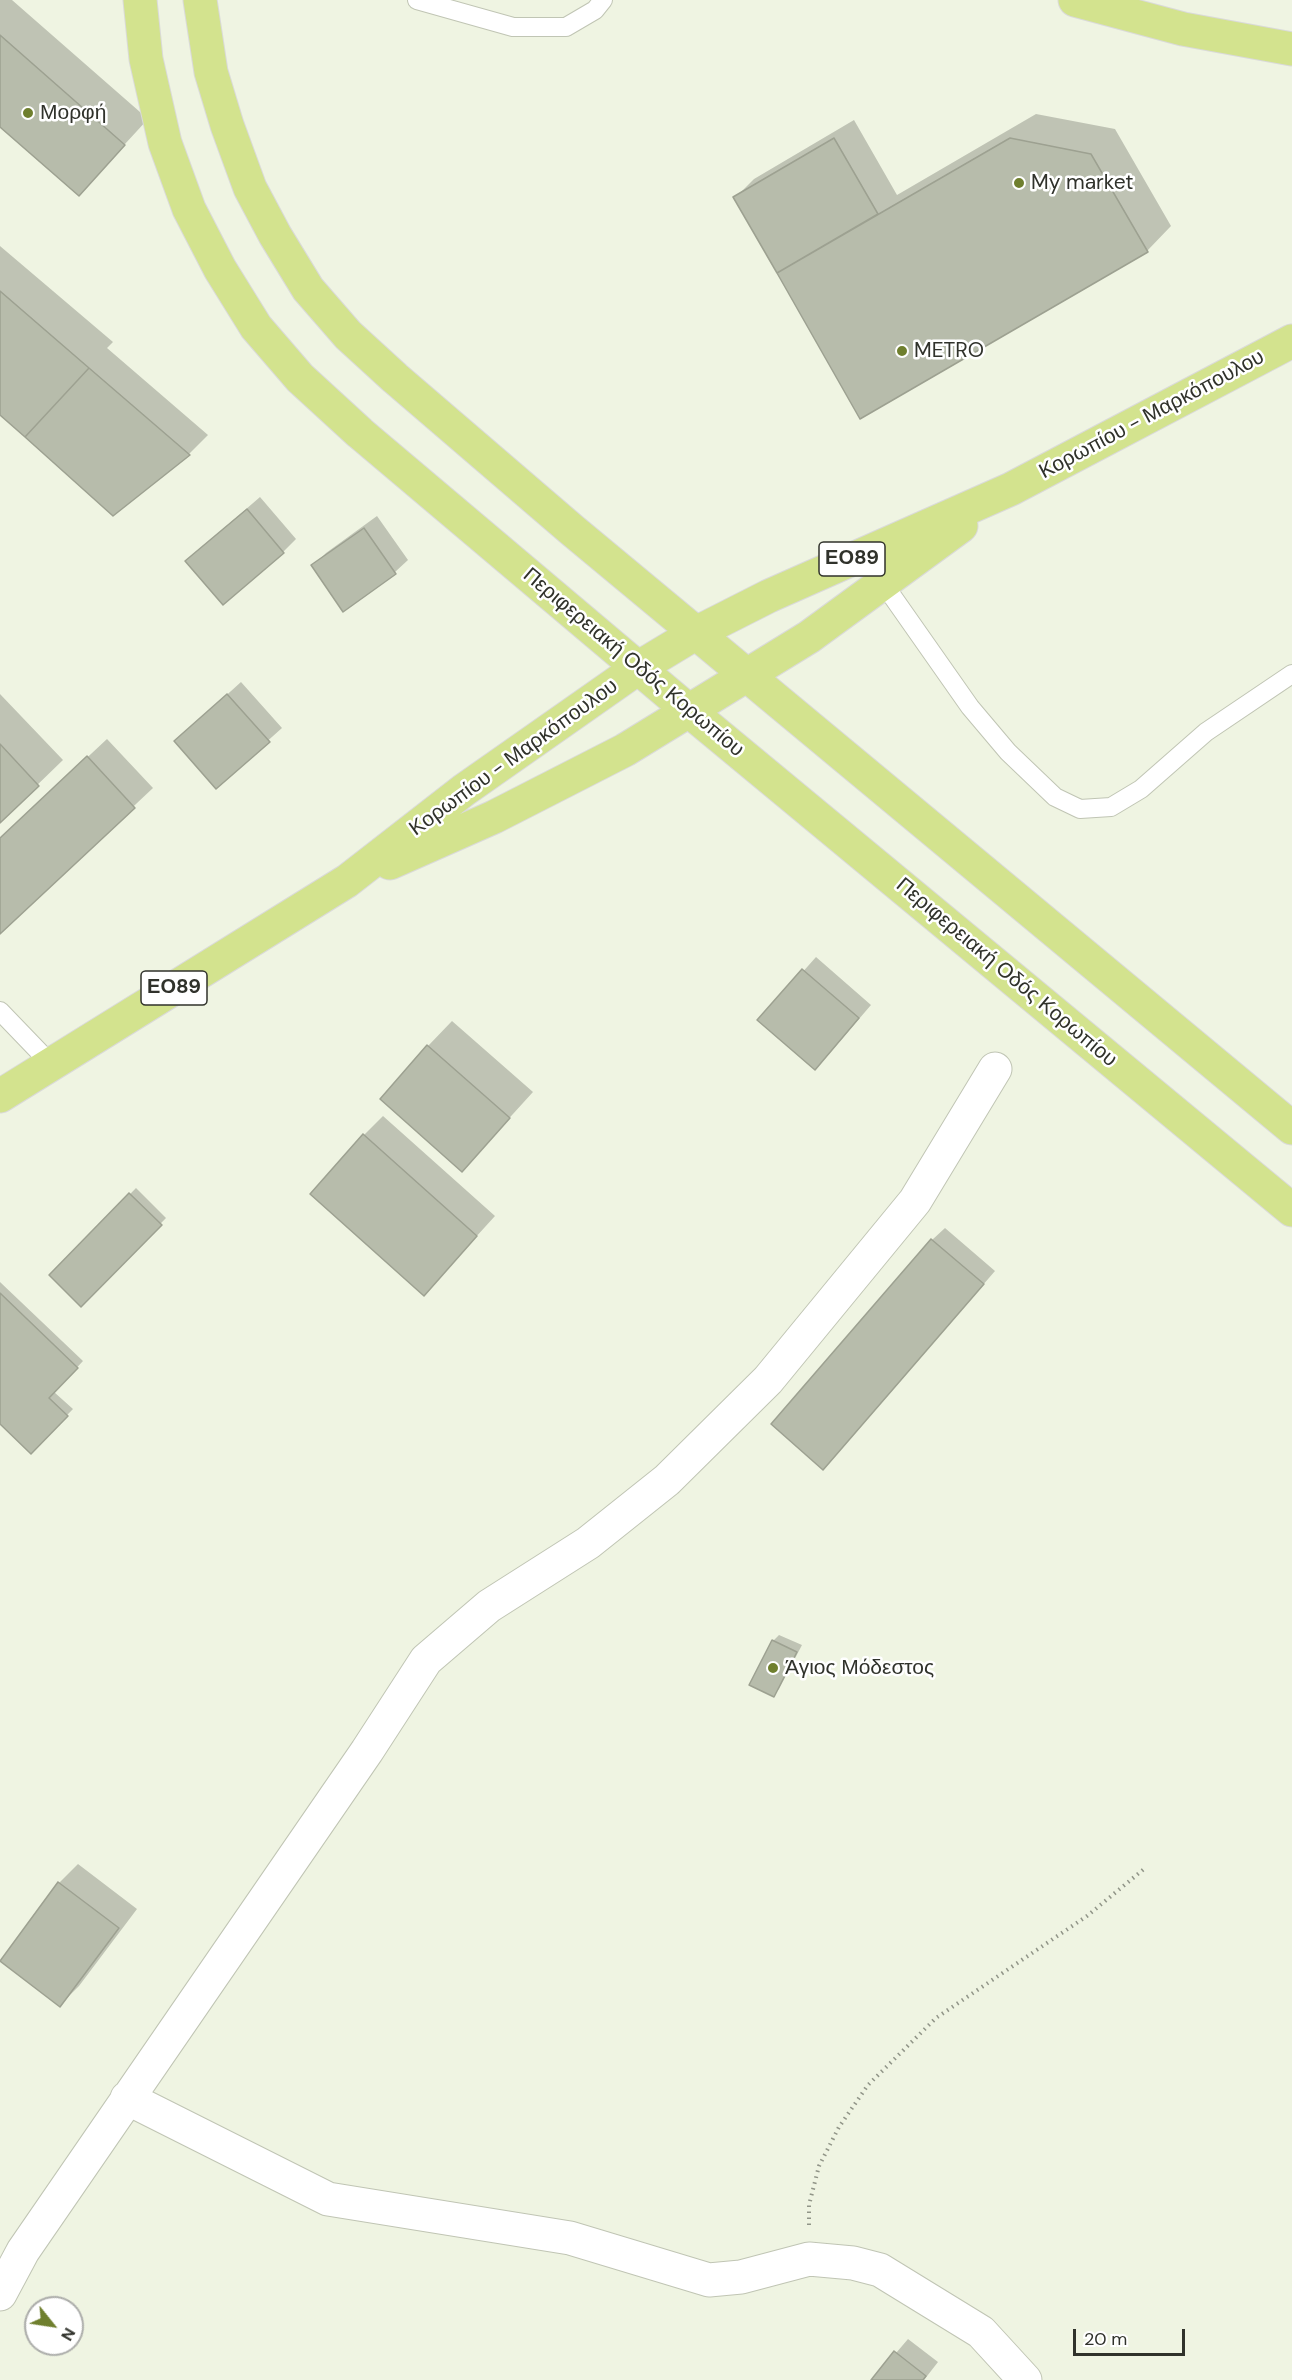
<!DOCTYPE html>
<meta charset="utf-8">
<style>
body{margin:0}
#map{position:relative;width:1292px;height:2380px;overflow:hidden;background:#eff4e2;font-family:"DM Sans",sans-serif}
canvas{display:block}
.north{position:absolute;left:24px;top:2296px;width:60px;height:60px;box-sizing:border-box;background:#fff;border:2px solid #acadaa;border-radius:50%;rotate:120deg;font-size:16px;font-weight:700;line-height:24px;text-align:center;color:#30322b}
.north::after{content:'';display:block;margin:auto;width:21px;height:27px;background:#6f7f2e;clip-path:polygon(50% 0,100% 100%,50% 72%,0 100%)}
.scale{position:absolute;left:1073px;top:2329px;width:112px;height:27px;box-sizing:border-box;border:3px solid #30322b;border-top:0;padding-left:8px;font-size:18px;line-height:21px;white-space:nowrap;color:#30322b;-webkit-text-stroke:4px #fff;paint-order:stroke}
</style>
<div id="map">
<canvas width="1292" height="2380"></canvas>
<div class="north">N</div>
<div class="scale">20 m</div>
</div>
<script>
const c = document.querySelector('canvas').getContext('2d');
c.lineJoin = 'round';
function fillPath(path, color) {
  c.fillStyle = color;
  c.fill(path, 'evenodd');
}
function poly(rows) {
  const path = new Path2D();
  for (const r of rows) {
    path.moveTo(r[0], r[1]);
    for (let i = 2; i < r.length; i += 2) path.lineTo(r[i], r[i + 1]);
  }
  return path;
}
function stroke(path, color, width, dash) {
  c.strokeStyle = color;
  c.lineWidth = width;
  c.lineCap = dash ? 'butt' : 'round';
  c.setLineDash(dash || []);
  c.stroke(path);
}
function write(font, color, halo, rows, align = 'center') {
  c.font = font + ' "DM Sans",sans-serif';
  c.lineWidth = 5;
  c.setLineDash([]);
  c.textBaseline = 'middle';
  c.strokeStyle = halo;
  c.fillStyle = color;
  for (const [text, x, y, turn = 0] of rows) {
    c.save();
    c.translate(x, y);
    c.rotate((+turn || 0) * Math.PI / 180);
    c.textAlign = isNaN(turn) ? turn : align;
    if (halo) c.strokeText(text, 0, 0);
    c.fillText(text, 0, 0);
    c.restore();
  }
}
const shadow = poly([
 [0,0,12,0,148,119,79,194,0,125],
 [1036,114,1115,129,1171,226,1147,251,861,417,735,198,754,179,854,120,897,195],
 [0,246,113,342,107,348,208,435,189,454,114,514,0,413],
 [260,497,296,539,283,552,200,549],
 [377,516,408,560,395,572,344,609,313,566,326,553],
 [241,682,282,728,216,787,189,729],
 [0,694,63,760,0,821],
 [107,739,153,788,0,932,0,839],
 [816,957,871,1005,828,1055,760,1020],
 [452,1021,533,1092,462,1170,428,1046],
 [383,1116,495,1216,424,1294,364,1135],
 [136,1188,166,1218,81,1305,51,1275],
 [945,1228,995,1271,836,1455,932,1240],
 [0,1282,83,1361,54,1392,73,1409,31,1452,0,1422],
 [779,1635,802,1645,779,1689,773,1695,773,1641],
 [78,1864,137,1909,79,1986,60,2005,59,1883],
 [908,2339,938,2362,924,2380,873,2380]
]);
const building = poly([
 [0,35,125,145,79,196,0,127,0,35],
 [834,138,878,214,777,273,733,197,834,138],
 [1010,138,1091,154,1148,252,860,419,777,273,1010,138],
 [0,291,89,368,25,437,0,415,0,291],
 [89,368,190,455,113,516,25,437,89,368],
 [247,509,284,553,223,605,185,561,247,509],
 [364,528,396,574,343,612,311,565,364,528],
 [227,694,270,742,216,789,174,741,227,694],
 [0,744,39,786,0,823,0,744],
 [87,756,135,808,0,934,0,838,87,756],
 [802,969,859,1018,815,1070,757,1020,802,969],
 [427,1045,510,1118,462,1172,380,1099,427,1045],
 [363,1134,477,1236,424,1296,310,1194,363,1134],
 [129,1193,162,1225,81,1307,49,1275,129,1193],
 [931,1239,984,1284,823,1470,771,1424,931,1239],
 [0,1293,78,1368,49,1398,68,1416,31,1454,0,1424,0,1293],
 [772,1640,797,1652,774,1697,749,1685,772,1640],
 [58,1882,119,1928,60,2007,0,1961,58,1882],
 [894,2351,926,2376,923,2380,871,2380,894,2351]
]);
const path = poly([
 [809,2225,809,2205,819,2166,839,2127,868,2085,936,2018,1087,1916,1144,1869]
]);
const service = poly([
 [417,0,513,27,566,27,595,10,603,0],
 [883,583,970,707,1008,752,1055,797,1080,809,1111,807,1141,789,1206,732,1292,674],
 [0,1011,51,1064]
]);
const minor = poly([
 [127,2098,328,2199,570,2238,709,2280,741,2277,809,2259,853,2263,880,2270,981,2332,1025,2380],
 [0,2294,23,2251,367,1751,426,1660,489,1606,588,1543,667,1480,768,1380,915,1201,995,1069]
]);
const primary = poly([
 [140,0,146,59,165,143,189,209,220,269,256,327,300,378,360,433,688,710,1292,1210],
 [200,0,211,72,227,125,250,188,275,235,308,289,348,335,395,378,572,530,1292,1128],
 [1075,0,1183,29,1292,49],
 [390,863,494,817,625,750,809,637,961,526],
 [0,1096,347,881,464,790,638,668,696,633,769,596,1011,489,1292,341]
]);
const markers = [
 [28,113,6,"#6f7f2e"],
 [1019,183,6,"#6f7f2e"],
 [902,351,6,"#6f7f2e"],
 [773,1668,6,"#6f7f2e"]
];
const shields = [
 [852,559,66],
 [174,988,66]
];
const shieldNames = [
 ["ΕΟ89",852,559],
 ["ΕΟ89",174,988]
];
const poiNames = [
 ["Μορφή",40,113],
 ["My market",1031,183],
 ["METRO",914,351],
 ["Άγιος Μόδεστος",785,1668]
];
const streetNames = [
 ["Κορωπίου - Μαρκόπουλου",1152,415,-28],
 ["Περιφερειακή Οδός Κορωπίου",633,663,40],
 ["Κορωπίου - Μαρκόπουλου",514,758,-36],
 ["Περιφερειακή Οδός Κορωπίου",1006,973,40]
];
fillPath(shadow, '#0003');
fillPath(building, '#b7bcab');
stroke(building, '#9da191', 1.5);
stroke(service, '#c0c5b4', 20);
stroke(minor, '#c0c5b4', 35);
stroke(primary, '#dadad9', 35);
stroke(path, '#919588', 4, [1.5, 4.5]);
stroke(service, '#fff', 18);
stroke(minor, '#fff', 33);
stroke(primary, '#d3e38e', 33);
for (const [x, y, r, color] of markers) {
  const dot = new Path2D();
  dot.arc(x, y, r, 0, 2 * Math.PI);
  c.fillStyle = color;
  c.fill(dot);
  stroke(dot, '#fff', 2);
}
for (const [x, y, w] of shields) {
  const box = new Path2D();
  box.roundRect(x - w / 2, y - 17, w, 34, 4.5);
  c.fillStyle = '#fff';
  c.fill(box);
  stroke(box, '#30322b', 1.5);
}
write('bold 20px', '#30322b', null, shieldNames);
write('21px', '#30322b', '#fff', poiNames, 'left');
write('21px', '#30322b', '#fff', streetNames);
</script>
